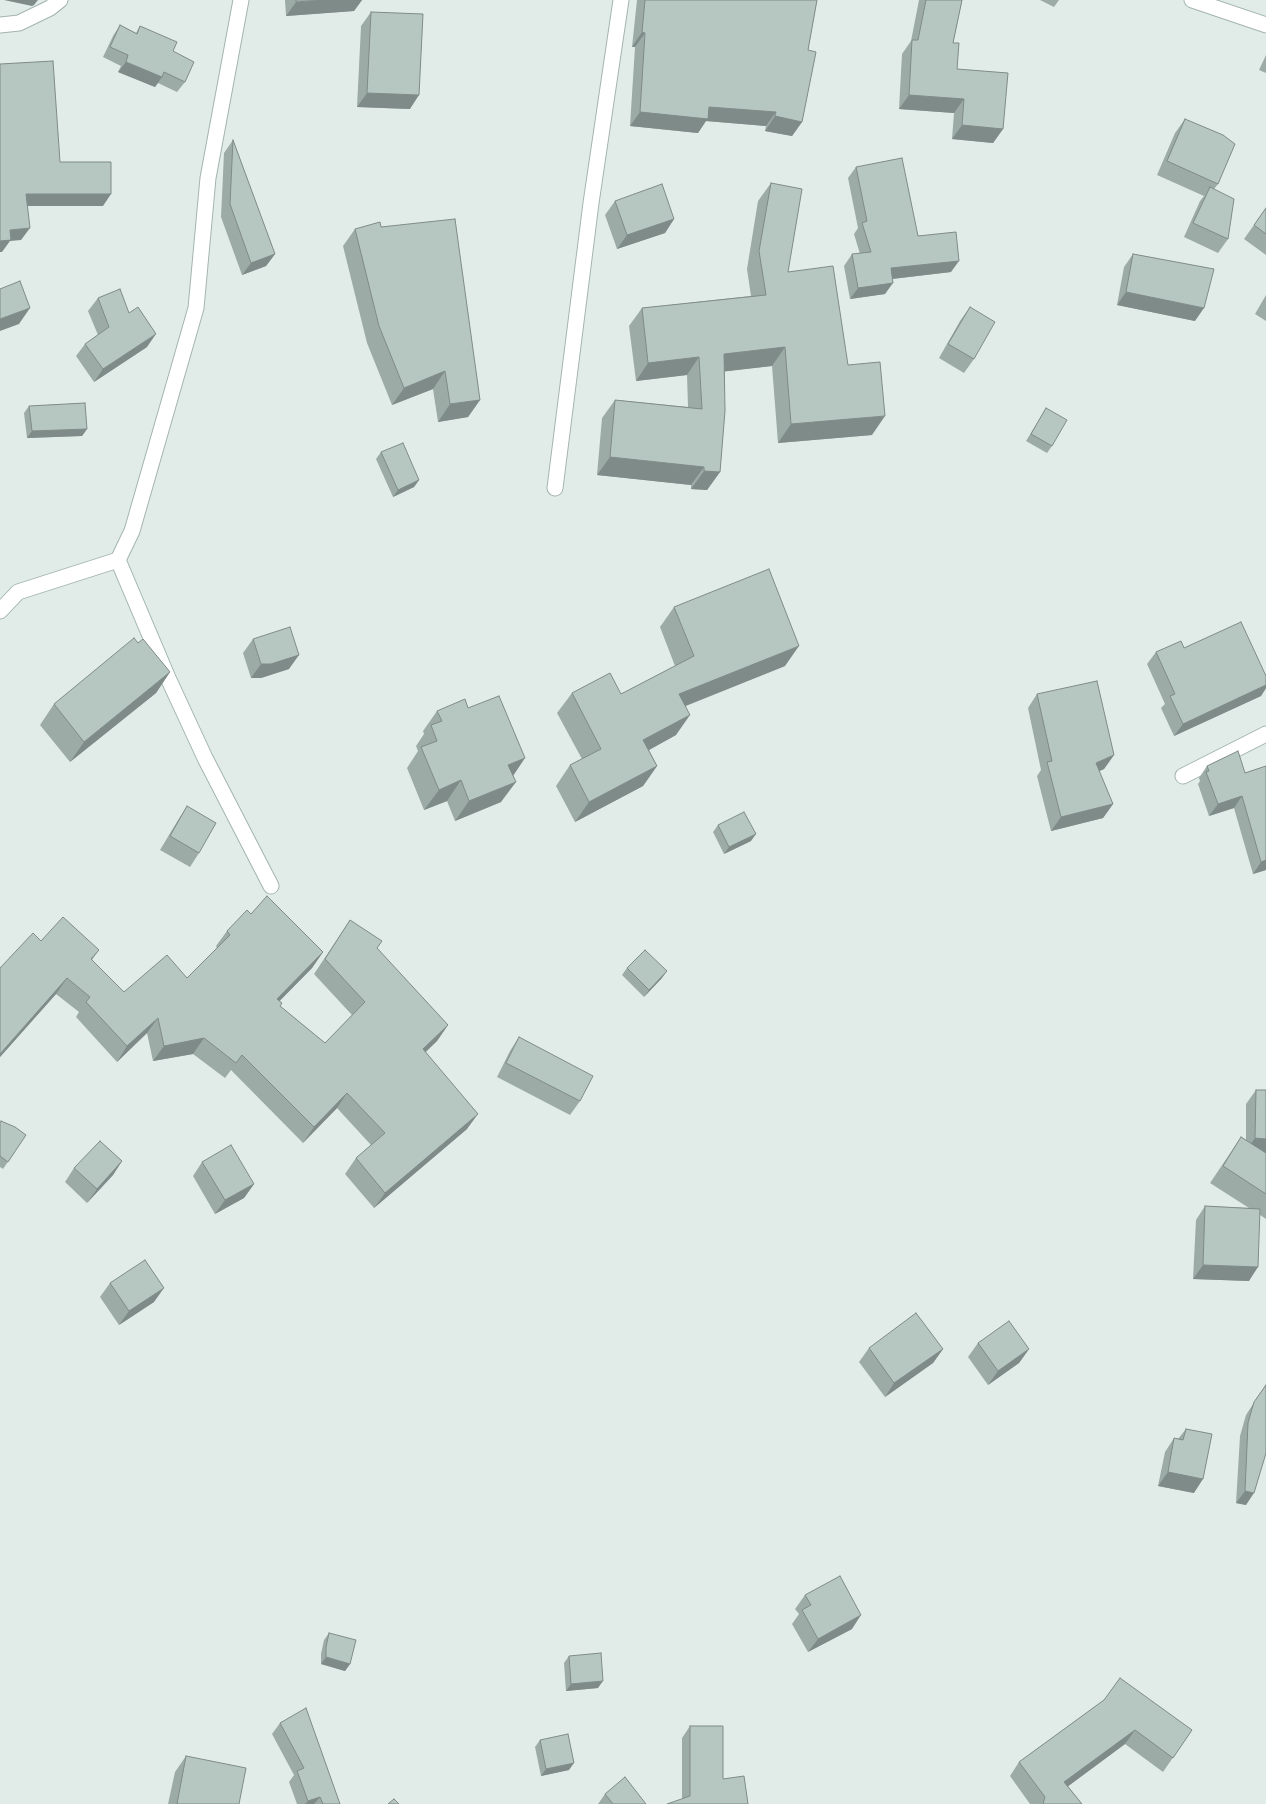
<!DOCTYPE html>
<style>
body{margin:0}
canvas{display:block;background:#e1ece9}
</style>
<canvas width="1266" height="1804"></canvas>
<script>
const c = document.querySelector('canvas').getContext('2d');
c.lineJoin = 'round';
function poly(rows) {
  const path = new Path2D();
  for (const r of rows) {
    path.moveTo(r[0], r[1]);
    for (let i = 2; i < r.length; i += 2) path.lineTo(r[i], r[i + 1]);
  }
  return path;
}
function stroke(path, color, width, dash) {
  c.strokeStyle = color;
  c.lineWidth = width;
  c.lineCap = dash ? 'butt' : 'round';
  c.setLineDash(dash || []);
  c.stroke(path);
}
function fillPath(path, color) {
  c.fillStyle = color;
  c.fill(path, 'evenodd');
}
const minor = poly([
 [1192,0,1266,25],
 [0,25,19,23,50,8,60,0],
 [555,488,591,203,621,0],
 [118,560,168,678,205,758,271,886],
 [0,611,18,592,118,560,132,531,196,308,208,178,241,0],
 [1183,776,1266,734]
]);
const wall = poly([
 [285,0,362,0,354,11,286,16],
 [637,0,817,0,808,50,802,122,792,136,765,131,766,126,706,121,698,133,630,126,635,47,632,47],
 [919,0,962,0,953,43,957,69,1003,129,993,143,952,139,954,113,899,109,902,54,911,41],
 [1040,0,1059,0,1054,7],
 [371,12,410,109,357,107,361,26],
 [120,25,136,33,140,26,173,51,185,82,177,92,158,83,155,87,118,72,121,66,103,57,113,36],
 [1266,55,1266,73,1259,70],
 [1185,119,1218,184,1214,189,1228,239,1218,253,1184,237,1200,201,1204,196,1157,175,1175,133],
 [233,140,275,254,266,266,242,275,221,217,224,153],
 [856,167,918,236,951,272,892,279,885,294,850,299,844,266,852,254,860,254,854,234,858,228,848,178],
 [771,183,788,272,848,365,872,435,778,443,772,366,725,371,720,472,707,490,691,489,691,485,597,475,602,418,615,400,688,407,687,375,636,381,629,326,642,308,751,296,747,269,758,201],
 [615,201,674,219,665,233,617,249,605,215],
 [1266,208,1266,255,1244,239],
 [381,227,480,400,468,417,438,422,433,389,392,405,367,343,343,246,355,229],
 [1133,254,1195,321,1117,305,1124,267],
 [1266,295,1266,321,1255,314],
 [98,298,129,313,147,347,94,382,76,356,85,344,98,335,88,311],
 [970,307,974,359,964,373,939,358,960,321],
 [29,406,87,429,82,436,27,438,24,413],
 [1046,408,1052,446,1047,453,1026,441],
 [381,452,419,480,414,487,393,497,376,459],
 [674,607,785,666,686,706,676,735,649,750,657,766,643,786,575,822,556,786,570,765,582,759,557,713,572,693,621,694,675,666,660,627],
 [253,639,289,669,261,678,251,678,243,653],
 [138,643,170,672,156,693,70,762,40,725,54,704],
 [1184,648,1266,676,1266,688,1261,696,1174,736,1161,708,1165,704,1147,664,1156,652],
 [1037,694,1114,755,1104,769,1099,771,1113,804,1103,818,1051,831,1037,776,1041,770,1028,708],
 [468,708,513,776,501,802,455,821,447,801,424,810,407,768,418,751,416,746,424,734,423,731,437,711],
 [1207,766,1245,773,1266,766,1266,870,1253,874,1234,808,1209,816,1198,784,1200,781,1199,778],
 [187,806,199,853,190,867,160,850,178,820],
 [718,825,751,841,724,854,713,832],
 [251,914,323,952,312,968,279,1001,280,1006,325,1043,352,1015,314,974,350,920,448,1025,437,1041,426,1052,467,1129,374,1208,345,1174,356,1158,371,1145,337,1108,303,1143,231,1070,225,1078,193,1054,153,1061,147,1033,117,1062,76,1017,79,1012,56,994,0,1057,0,968,41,941,99,950,92,960,124,992,187,978,217,948,216,946,227,931],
 [627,968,662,978,644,997,622,975],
 [519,1037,580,1101,570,1115,497,1077,510,1051],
 [1256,1090,1266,1153,1266,1219,1260,1215,1249,1281,1193,1279,1196,1220,1205,1206,1249,1208,1210,1183,1241,1137,1246,1140,1246,1104],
 [0,1123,26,1135,3,1169,0,1167],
 [122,1161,113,1175,87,1203,65,1182,74,1168],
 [202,1162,254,1184,244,1198,215,1214,193,1176],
 [110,1283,154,1302,119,1325,100,1297],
 [978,1343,1029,1349,1019,1363,988,1385,968,1357],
 [869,1348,943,1349,933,1363,885,1397,859,1362],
 [1266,1384,1246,1505,1236,1503,1240,1436,1246,1415],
 [1186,1429,1194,1493,1158,1486,1165,1452,1174,1438,1178,1439],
 [805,1595,852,1629,808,1652,792,1624,799,1614,795,1609],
 [329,1633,350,1664,345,1671,321,1664,321,1654,324,1640],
 [569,1656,598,1688,566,1691,564,1663],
 [1104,1700,1192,1730,1163,1772,1125,1744,1068,1786,1082,1804,1030,1804,1010,1776,1019,1762],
 [280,1723,340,1804,297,1804,289,1782,294,1775,272,1734],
 [690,1726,723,1779,748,1804,682,1799,682,1738],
 [540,1740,569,1770,541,1776,535,1747],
 [186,1756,239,1804,168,1804,175,1772],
 [605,1794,646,1804,598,1804]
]);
const shadedWall = poly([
 [4,0,38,0,34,5,32,6],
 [325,0,362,0,354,11,286,16,296,2],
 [642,32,645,33,635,47,632,47],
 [126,62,162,77,155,87,118,72],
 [367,93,419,95,410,109,357,107],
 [909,95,964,99,954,113,899,109],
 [709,107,776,112,766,126,706,121,698,133,630,126,640,112],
 [775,116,802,122,792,136,765,131],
 [962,125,1003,129,993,143,952,139],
 [26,194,111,194,103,206,18,206],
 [674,219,665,233,617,249,627,235],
 [30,228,21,240,10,241,2,252,0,252,0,241,10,230],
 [275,254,266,266,242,275,251,263],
 [959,261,951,272,883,280,891,268],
 [893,283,885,294,850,299,858,288],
 [1126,292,1204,308,1195,321,1117,305],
 [30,308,19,324,0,331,0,319],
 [156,334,147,347,94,382,103,369],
 [785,347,772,366,712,373,724,354],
 [699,357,687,375,636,381,648,363],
 [445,371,433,389,392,405,404,388],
 [480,400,468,417,438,422,450,404],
 [885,416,872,435,778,443,791,424],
 [87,429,82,436,27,438,32,431],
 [610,457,704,467,691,485,597,475],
 [704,471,720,472,707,490,691,489],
 [419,480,414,487,393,497,398,490],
 [799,646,785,666,665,714,679,694],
 [299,655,289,669,261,678,251,678,261,664],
 [170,672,156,693,70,762,84,742],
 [1266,685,1266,688,1261,696,1174,736,1183,724],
 [690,715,676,735,629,761,643,740],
 [1114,755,1104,769,1086,777,1096,763],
 [525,758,511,779,508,765],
 [657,766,643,786,575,822,589,802],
 [461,780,447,801,424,810,439,790],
 [516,782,501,802,455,821,469,801],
 [1242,796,1234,808,1209,816,1218,804],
 [1113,804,1103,818,1051,831,1061,817],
 [756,834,751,841,724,854,729,847],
 [1266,860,1266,870,1253,874,1261,862],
 [323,952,312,968,266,1015,277,999],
 [667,971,662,978,644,997,649,990],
 [67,978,56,994,0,1057,0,1054],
 [158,1018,147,1033,117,1062,127,1046],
 [448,1025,437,1041,412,1064,423,1049],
 [204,1038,193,1054,153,1061,164,1046],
 [347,1093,337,1108,303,1143,314,1127],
 [478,1114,467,1129,374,1208,385,1193],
 [1255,1138,1266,1139,1266,1153,1245,1152],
 [122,1161,113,1175,87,1203,97,1189],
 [254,1184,244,1198,215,1214,225,1200],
 [1203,1265,1258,1267,1249,1281,1193,1279],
 [164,1288,154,1302,119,1325,129,1311],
 [943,1349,933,1363,885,1397,894,1383],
 [1029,1349,1019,1363,988,1385,998,1371],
 [1168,1472,1203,1479,1194,1493,1158,1486],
 [1245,1491,1254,1493,1246,1505,1236,1503],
 [861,1615,852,1629,808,1652,818,1639],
 [326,1657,350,1664,345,1671,321,1664],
 [603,1681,598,1688,566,1691,571,1684],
 [1135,1730,1125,1744,1055,1796,1064,1782],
 [574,1763,569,1770,541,1776,546,1769],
 [320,1797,314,1804,305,1804,308,1801]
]);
const building = poly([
 [296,0,325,0,296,2,296,0],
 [645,0,817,0,808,50,816,52,802,122,775,116,776,112,709,107,708,119,640,112,645,33,642,32,645,0],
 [926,0,962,0,953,43,959,43,957,69,1008,73,1003,129,962,125,964,99,909,95,912,40,918,40,926,0],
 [371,12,423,14,419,95,367,93,371,12],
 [120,25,137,34,140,26,177,42,173,51,194,62,185,82,164,72,162,77,126,62,128,55,110,47,120,25],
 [53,61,60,162,111,162,111,194,26,194,30,228,10,230,11,240,0,241,0,64,53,61],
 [1185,119,1223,135,1235,144,1218,184,1167,161,1185,119],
 [233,140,275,254,251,263,230,204,233,140],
 [902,158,918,236,956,232,959,261,891,268,893,283,858,288,852,254,871,252,862,223,867,221,856,167,902,158],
 [771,183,802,189,788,272,833,266,848,365,880,362,885,416,791,424,785,347,724,354,725,411,720,472,704,471,704,467,610,457,615,400,702,409,699,357,648,363,642,308,766,295,759,251,771,183],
 [662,184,674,219,627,235,615,201,662,184],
 [1210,187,1234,199,1228,239,1193,223,1210,187],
 [1266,208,1266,234,1254,225,1266,208],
 [455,219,480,400,450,404,445,371,404,388,379,326,355,229,380,222,381,227,455,219],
 [1133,254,1214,269,1204,308,1126,292,1133,254],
 [20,281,30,308,0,319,0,289,20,281],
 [120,289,129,313,138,307,156,334,103,369,85,344,109,327,98,298,120,289],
 [970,307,995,322,974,359,948,344,970,307],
 [85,403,87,429,32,431,29,406,85,403],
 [1046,408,1067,420,1052,446,1031,434,1046,408],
 [403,443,419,480,398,490,381,452,403,443],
 [769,569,799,646,679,694,690,715,643,740,657,766,589,802,570,765,601,749,572,693,610,673,621,694,694,656,674,607,769,569],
 [1241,622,1266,676,1266,685,1183,724,1170,696,1175,694,1156,652,1181,641,1184,648,1241,622],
 [290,627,299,655,271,664,261,664,253,639,290,627],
 [134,638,138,643,143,639,170,672,84,742,54,704,134,638],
 [1097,681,1114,755,1096,763,1113,804,1061,817,1047,762,1052,761,1037,694,1097,681],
 [499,696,525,758,508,765,516,782,469,801,461,780,439,790,421,747,437,741,431,725,442,721,437,711,465,699,468,708,499,696],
 [1238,751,1245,773,1266,766,1266,860,1261,862,1242,796,1218,804,1206,772,1209,771,1207,766,1238,751],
 [187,806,216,823,199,853,170,836,187,806],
 [744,812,756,834,729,847,718,825,744,812],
 [267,896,323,952,277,999,282,1003,280,1006,325,1043,365,1002,325,959,350,920,382,941,377,948,448,1025,423,1049,478,1114,385,1193,356,1158,385,1133,347,1093,314,1127,242,1055,236,1063,204,1038,164,1046,158,1018,127,1046,86,1002,90,997,67,978,0,1054,0,968,33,933,41,941,63,917,99,950,91,959,124,992,167,955,187,978,230,935,227,931,247,910,251,914,267,896],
 [645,950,667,971,649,990,627,968,645,950],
 [519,1037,593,1076,580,1101,506,1063,519,1037],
 [1256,1090,1266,1090,1266,1139,1255,1138,1256,1090],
 [1,1121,15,1127,26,1135,8,1162,0,1156,0,1123,1,1121],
 [1241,1137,1266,1153,1266,1194,1223,1166,1241,1137],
 [100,1141,122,1161,97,1189,74,1168,100,1141],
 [231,1145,254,1184,225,1200,202,1162,231,1145],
 [1205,1206,1260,1209,1258,1267,1203,1265,1205,1206],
 [145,1260,164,1288,129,1311,110,1283,145,1260],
 [916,1313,943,1349,894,1383,869,1348,916,1313],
 [1009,1321,1029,1349,998,1371,978,1343,1009,1321],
 [1266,1385,1266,1453,1254,1493,1245,1491,1248,1423,1254,1402,1266,1385],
 [1186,1429,1212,1434,1203,1479,1168,1472,1174,1438,1183,1440,1186,1429],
 [840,1576,861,1615,818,1639,802,1610,811,1605,805,1595,840,1576],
 [329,1633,356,1640,350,1664,326,1657,326,1647,329,1633],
 [601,1653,603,1681,571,1684,569,1656,601,1653],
 [1120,1678,1192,1730,1173,1758,1135,1730,1064,1782,1082,1804,1043,1804,1045,1797,1019,1762,1104,1700,1120,1678],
 [306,1708,340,1804,323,1804,320,1797,308,1801,297,1771,304,1768,280,1723,306,1708],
 [690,1726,723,1726,723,1779,744,1776,748,1804,667,1804,690,1796,690,1726],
 [568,1734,574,1763,546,1769,540,1740,568,1734],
 [186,1756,246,1768,239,1804,177,1804,186,1756],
 [625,1777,646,1804,613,1804,605,1794,625,1777],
 [394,1799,399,1804,388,1804,394,1799]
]);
stroke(minor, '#a3b4b1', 17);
stroke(minor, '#fff', 15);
fillPath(wall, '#9daba7');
fillPath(shadedWall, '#7f8b88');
fillPath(building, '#b6c7c2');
stroke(building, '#7f8b88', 1);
</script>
